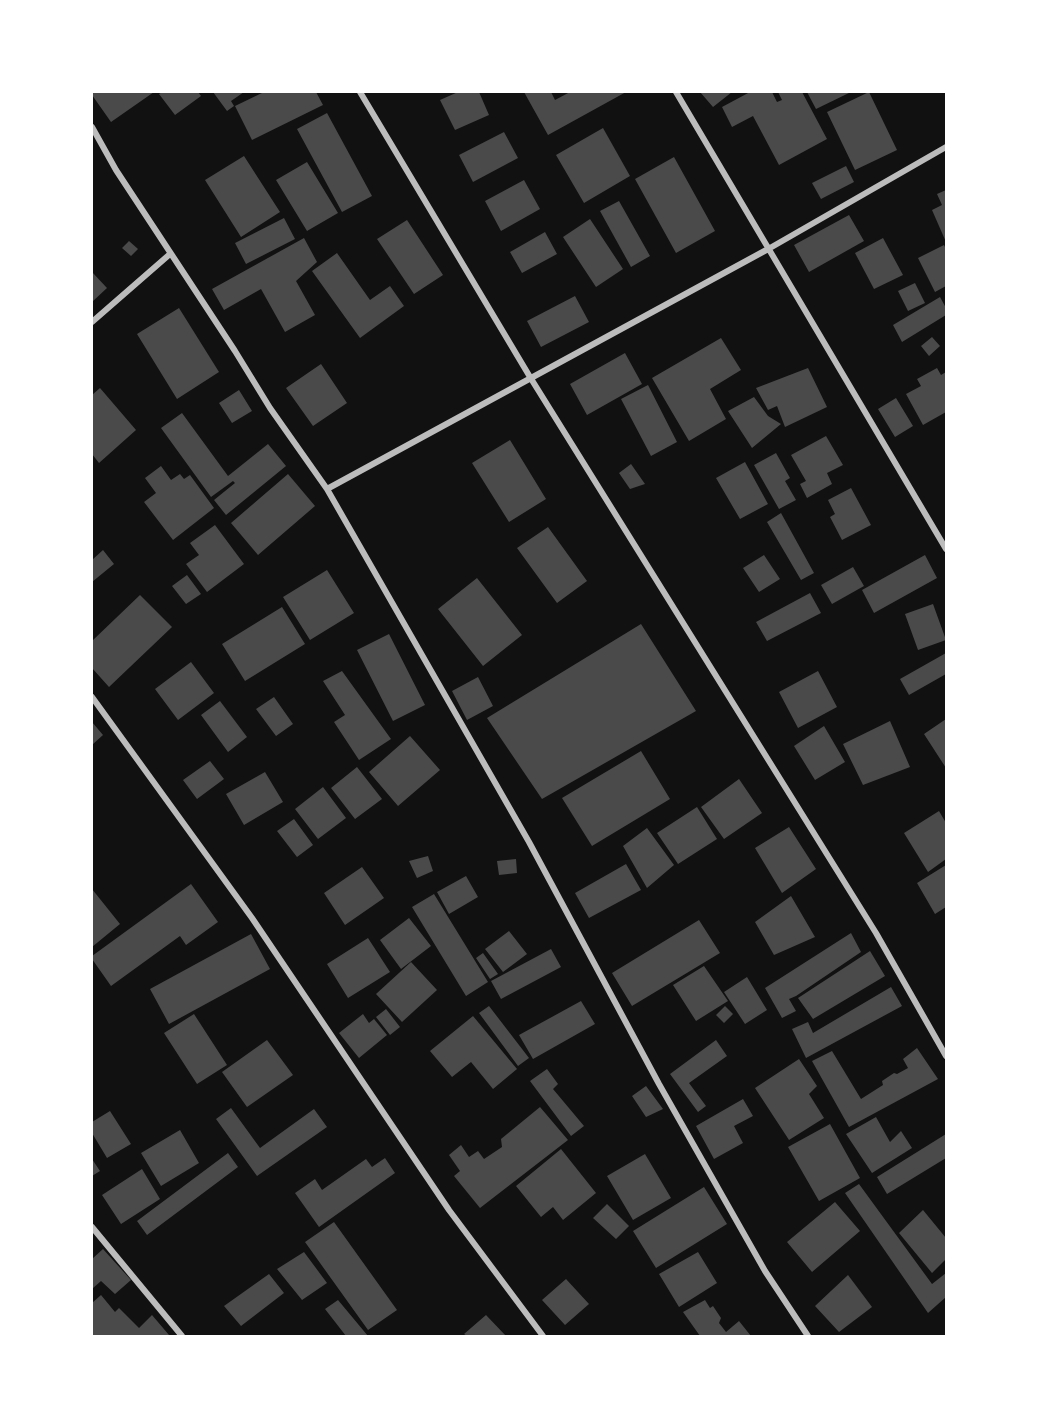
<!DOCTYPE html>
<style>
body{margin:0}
#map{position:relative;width:1038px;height:1428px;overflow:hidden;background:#111;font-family:"Golos Text",sans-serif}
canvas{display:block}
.frame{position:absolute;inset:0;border:93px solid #fff;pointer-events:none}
</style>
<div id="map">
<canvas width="1038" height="1428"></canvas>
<div class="frame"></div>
</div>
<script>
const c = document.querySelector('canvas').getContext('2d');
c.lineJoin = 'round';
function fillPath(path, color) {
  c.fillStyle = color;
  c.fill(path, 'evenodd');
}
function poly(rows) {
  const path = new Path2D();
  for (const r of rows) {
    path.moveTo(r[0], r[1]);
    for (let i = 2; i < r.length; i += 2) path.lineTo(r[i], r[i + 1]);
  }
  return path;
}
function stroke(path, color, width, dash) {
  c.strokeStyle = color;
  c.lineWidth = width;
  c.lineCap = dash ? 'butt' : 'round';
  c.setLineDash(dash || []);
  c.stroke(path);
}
const building = poly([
 [92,92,154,92,111,122,92,95],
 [162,92,198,92,201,96,175,115,159,94],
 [213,92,244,92,231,101,234,106,227,111],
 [264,92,316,92,323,105,252,140,235,106],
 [458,92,479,92,489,115,455,130,440,100],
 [524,92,551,92,555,100,570,92,626,92,548,135],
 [700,92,732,92,713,107],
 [750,92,772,92,777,102,782,100,778,92,802,92,827,139,779,165,753,116,732,127,722,107],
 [807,92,851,92,816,109],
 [869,92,897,150,855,170,827,112],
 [327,113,372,196,342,212,297,129],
 [603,128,630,176,584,203,556,155],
 [504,132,518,158,473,182,459,155],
 [244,156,280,212,241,237,205,180],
 [674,157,715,231,676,253,635,179],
 [307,162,338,213,307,231,276,180],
 [846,166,854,182,821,199,812,183],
 [524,180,540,209,501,231,485,201],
 [946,190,946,242,932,210,942,205,937,194],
 [619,201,650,256,631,267,600,211],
 [849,215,864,241,809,272,794,245],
 [284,218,295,239,246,264,235,243],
 [590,219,623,269,596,287,563,237],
 [407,220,443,275,414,294,377,239],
 [545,232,557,254,522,273,510,252],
 [304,238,317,262,296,281,315,315,285,332,261,289,224,310,212,289],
 [883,238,903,275,874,289,855,253],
 [129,241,138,249,131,256,122,248],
 [944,245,946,249,946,286,935,292,918,258],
 [337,253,370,300,390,286,404,306,360,338,312,271],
 [92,272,107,288,92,302],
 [915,283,925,303,908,311,898,291],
 [575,296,589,322,541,347,527,321],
 [940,297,946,308,946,315,902,342,893,325],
 [179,308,219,372,177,399,137,334],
 [932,337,940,346,929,356,921,346],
 [721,338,741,370,710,389,726,419,689,441,652,378],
 [625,353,642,384,587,415,570,384],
 [321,364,347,403,313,426,286,388],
 [808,368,827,407,785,427,777,406,768,410,756,388],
 [937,368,941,375,946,372,946,412,923,425,906,394,921,386,917,379],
 [648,385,677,442,651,456,621,399],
 [100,388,136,430,99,463,92,454,92,395],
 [239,390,252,411,232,423,219,403],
 [754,397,768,416,781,424,752,448,728,411],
 [896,398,913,426,895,437,878,409],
 [182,413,228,476,268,444,286,466,226,515,214,500,235,483,233,481,211,497,161,428],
 [826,436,843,465,827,473,832,484,807,498,800,484,806,481,791,455],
 [510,440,546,499,509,522,472,463],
 [776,453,790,478,785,481,796,500,779,509,754,465],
 [745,462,768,504,740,519,716,478],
 [631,464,645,484,630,489,619,473],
 [161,466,171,480,180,474,184,479,190,475,214,508,173,540,144,502,156,493,145,478],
 [288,474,315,506,258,555,231,523],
 [851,488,871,525,842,540,830,517,835,514,828,500],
 [781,513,814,573,801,580,767,522],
 [215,525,244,564,207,592,186,564,199,555,190,543],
 [548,527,587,581,557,603,517,548],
 [103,550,114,564,92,582,92,560],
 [764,555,780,579,759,592,743,568],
 [925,555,937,578,874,613,862,590],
 [853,567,864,586,832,604,821,585],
 [327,570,354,613,310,640,283,597],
 [187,575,201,594,186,604,172,586],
 [477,578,522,635,483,666,438,609],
 [810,593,821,613,767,641,756,622],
 [140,595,172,627,109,687,92,668,92,641],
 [933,604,946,640,918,650,905,614],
 [282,607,305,644,245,681,222,644],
 [641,624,696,711,542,799,487,718],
 [389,634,425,705,393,721,357,650],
 [946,653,946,674,909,695,900,679],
 [191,662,214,693,178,720,155,689],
 [342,671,391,739,359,760,334,722,345,715,323,681],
 [818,671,837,707,798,728,779,692],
 [478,677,493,706,467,720,452,691],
 [274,697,293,724,276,736,256,709],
 [220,701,247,737,228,752,201,715],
 [946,719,946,768,924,734],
 [890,721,910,767,863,785,843,744],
 [92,722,103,735,92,745],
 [824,726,845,762,815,780,794,746],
 [410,736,440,770,398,806,369,772],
 [641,751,670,799,592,846,562,798],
 [210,761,224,779,197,799,183,780],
 [357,767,382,799,355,819,331,788],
 [265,772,283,802,244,825,226,794],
 [739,779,762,813,724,839,701,807],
 [323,787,346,818,318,839,295,809],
 [697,807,717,839,678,864,657,833],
 [939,811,946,823,946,859,928,872,904,833],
 [294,819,313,845,297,857,277,831],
 [789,827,816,869,782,893,755,848],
 [647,828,674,865,647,888,623,846],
 [428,856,433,871,417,878,409,861],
 [516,859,517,873,499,875,497,861],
 [626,864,641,890,589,918,575,893],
 [946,865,946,907,935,914,917,883],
 [362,867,384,898,345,925,324,893],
 [466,876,478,897,449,914,437,892],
 [191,884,218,922,186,945,180,936,111,986,92,959,92,956],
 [92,889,120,924,92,947],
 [434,894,488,982,466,996,412,907],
 [791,896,815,937,774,955,755,922],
 [409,918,431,946,401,969,380,940],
 [699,920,720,953,632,1006,612,973],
 [509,931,527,954,503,972,485,949],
 [851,933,861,952,796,996,789,999,796,1011,782,1018,765,988],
 [251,934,270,969,169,1024,150,989],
 [368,938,390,972,348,998,327,964],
 [551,949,561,967,501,999,491,981],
 [870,951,885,976,813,1019,798,998],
 [483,953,498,974,490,979,476,958],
 [411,962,437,990,402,1022,376,994],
 [704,966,728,1001,696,1021,673,985],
 [747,977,767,1010,745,1024,724,992],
 [891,987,902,1006,806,1058,792,1029,808,1022,813,1033],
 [581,1001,595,1024,533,1059,519,1035],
 [489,1006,529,1058,518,1066,479,1013],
 [725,1006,733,1014,724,1023,716,1015],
 [386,1009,400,1027,390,1035,376,1017],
 [194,1014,227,1065,197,1084,164,1033],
 [363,1014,369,1023,374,1019,387,1035,359,1058,339,1033],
 [473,1016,517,1069,493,1089,471,1062,452,1077,430,1051],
 [267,1040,293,1075,247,1107,222,1072],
 [716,1040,727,1056,689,1083,706,1106,698,1112,670,1074],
 [917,1048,938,1079,849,1127,812,1061,832,1051,861,1099,883,1085,882,1081,894,1073,897,1074,908,1068,903,1059],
 [799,1059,817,1086,809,1094,824,1118,789,1140,755,1088],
 [547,1069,558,1084,553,1089,584,1126,571,1136,530,1081],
 [646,1086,663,1109,646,1117,632,1096],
 [743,1099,753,1116,734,1126,743,1143,714,1159,696,1126],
 [540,1107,568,1140,480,1208,454,1176,460,1171,449,1155,461,1145,469,1157,478,1151,484,1159,502,1147,501,1139],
 [231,1108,260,1148,314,1109,327,1127,257,1176,216,1119],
 [110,1111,131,1144,107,1158,92,1133,92,1122],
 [876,1117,890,1142,901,1131,912,1148,872,1173,846,1134],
 [830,1124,860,1178,819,1201,788,1147],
 [180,1130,199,1163,161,1186,141,1153],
 [946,1134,946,1158,887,1194,877,1177],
 [561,1149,596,1193,563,1220,553,1207,541,1217,516,1186],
 [228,1153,238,1167,147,1235,137,1221],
 [645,1154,671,1198,633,1220,607,1176],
 [385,1158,395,1173,319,1227,295,1193,315,1179,322,1190,366,1159,372,1167],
 [92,1159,100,1171,92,1176],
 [142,1169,160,1199,121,1224,102,1195],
 [859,1184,932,1284,946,1273,946,1297,928,1313,845,1193],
 [704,1187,727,1224,656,1268,633,1231],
 [835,1202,860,1231,812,1272,787,1242],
 [607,1204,629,1226,616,1239,593,1218],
 [923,1210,946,1238,946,1259,932,1273,899,1233],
 [334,1222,397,1310,368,1330,305,1242],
 [103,1249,131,1280,115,1294,101,1281,92,1289,92,1259],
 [304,1252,327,1283,302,1300,277,1269],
 [698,1252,717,1283,679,1307,659,1274],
 [269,1274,284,1293,241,1326,224,1306],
 [848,1275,872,1307,839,1332,815,1306],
 [566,1279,589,1304,565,1325,542,1300],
 [101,1295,115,1312,119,1308,139,1328,152,1315,169,1335,92,1336,92,1303],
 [338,1300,368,1336,346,1336,325,1309],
 [705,1300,710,1308,713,1306,721,1318,719,1323,726,1332,739,1321,751,1336,700,1336,683,1312],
 [486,1315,506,1336,467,1336,464,1334]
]);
const minor = poly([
 [360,92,530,377,876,933,946,1056],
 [676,92,946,549],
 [92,127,116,170,235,351,270,408,327,489,529,842,659,1084,765,1271,808,1336],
 [92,322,170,254],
 [327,489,770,248,946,147],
 [92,697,252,918,449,1210,543,1336],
 [92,1227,182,1336]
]);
fillPath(building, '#4a4a4a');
stroke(minor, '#bcbcbc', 6);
</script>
